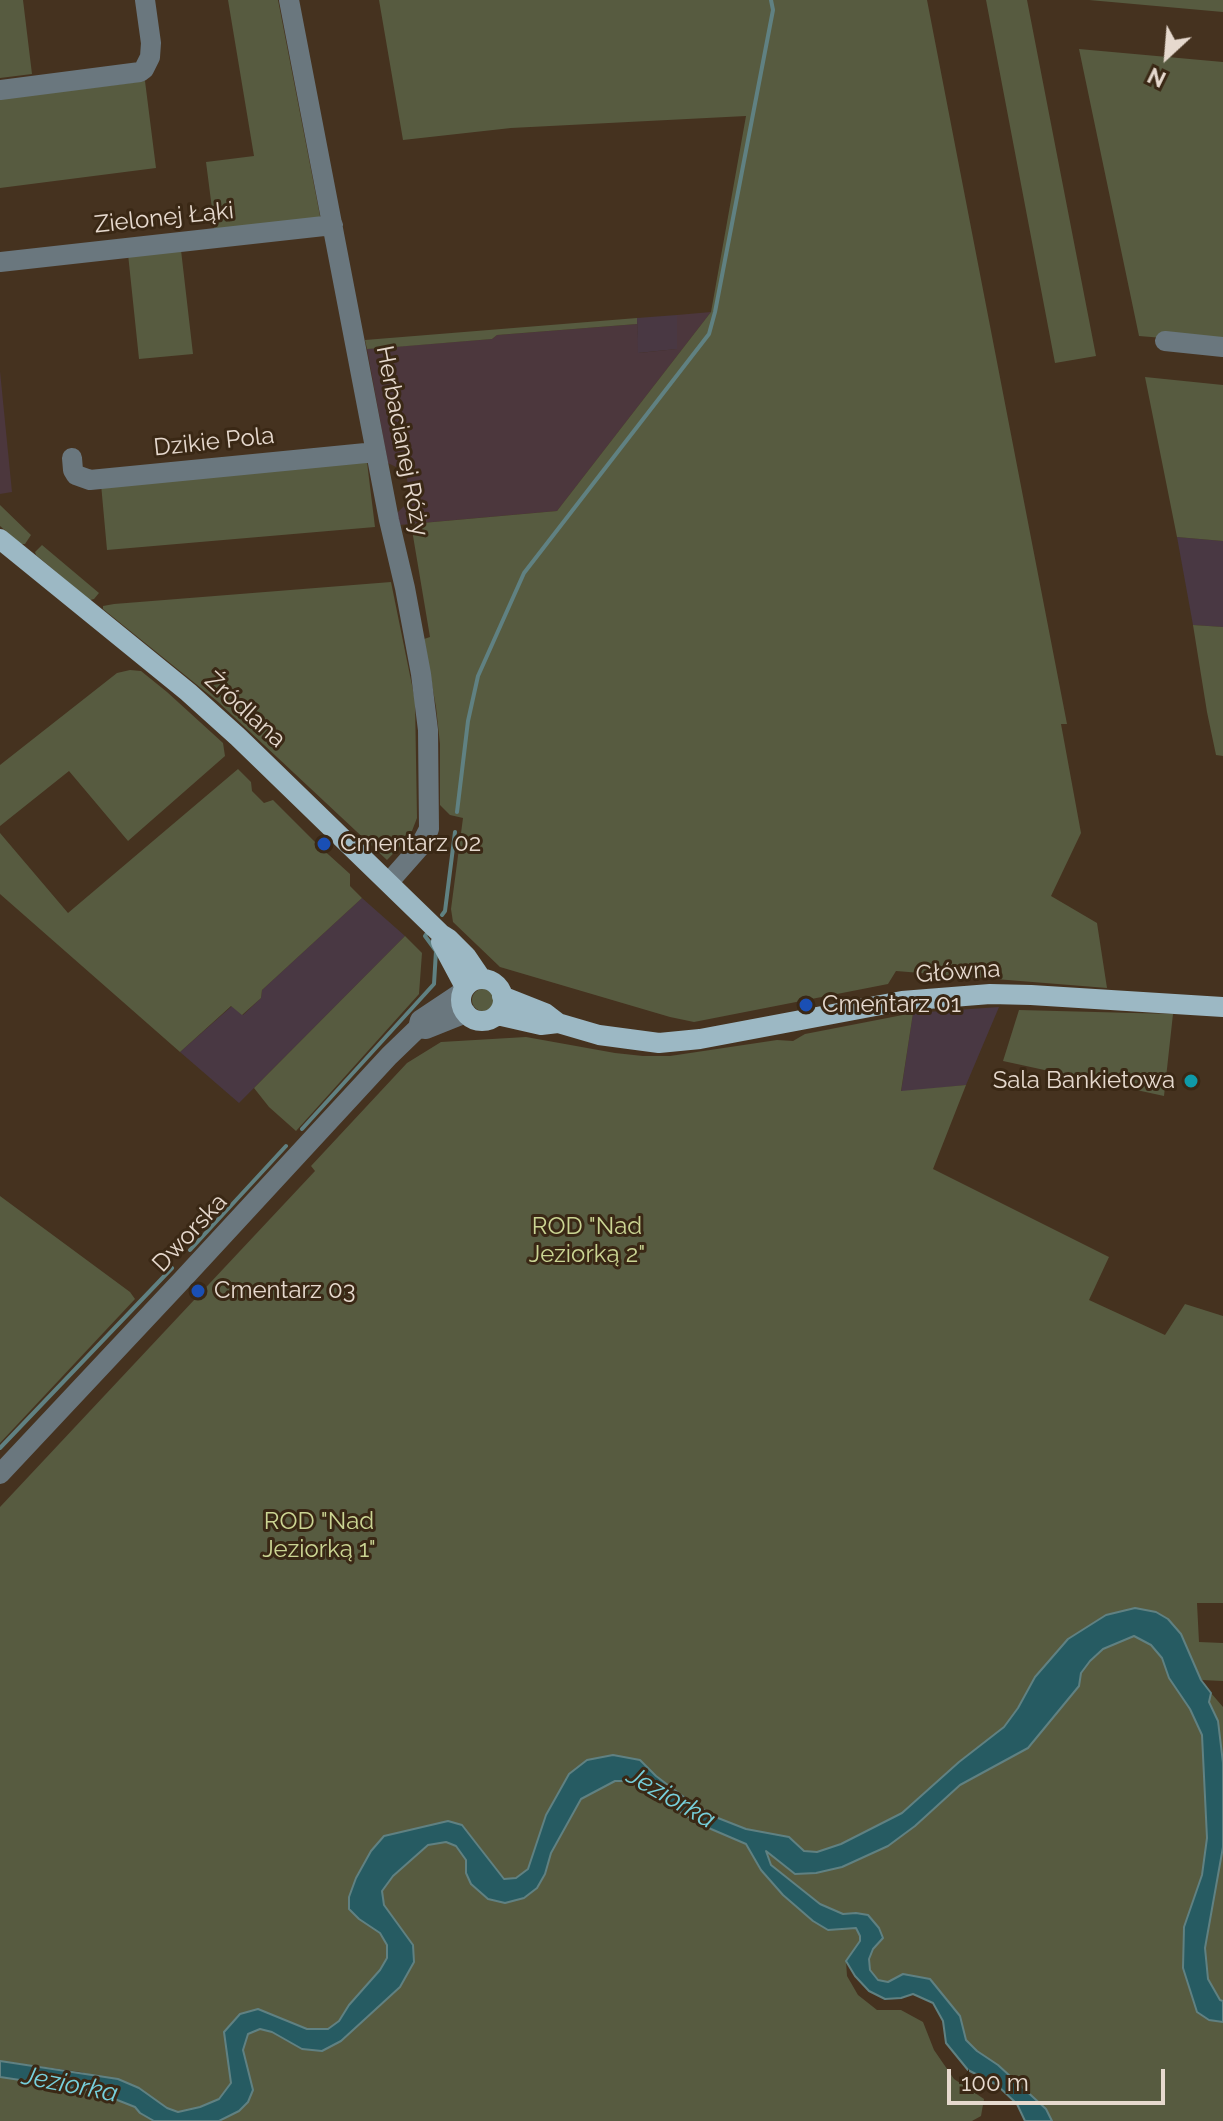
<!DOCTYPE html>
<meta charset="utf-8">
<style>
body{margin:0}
#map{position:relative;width:1223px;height:2121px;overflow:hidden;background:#45321f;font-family:Raleway,sans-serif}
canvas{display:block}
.north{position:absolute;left:1127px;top:16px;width:80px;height:80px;-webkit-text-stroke:6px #3a2815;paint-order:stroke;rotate:206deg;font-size:22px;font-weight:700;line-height:32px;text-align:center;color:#e6d9ce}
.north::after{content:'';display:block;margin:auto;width:28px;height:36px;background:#e6d9ce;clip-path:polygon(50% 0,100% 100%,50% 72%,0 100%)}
.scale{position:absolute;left:947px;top:2069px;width:218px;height:36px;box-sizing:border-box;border:4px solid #e6d9ce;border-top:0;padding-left:10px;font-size:24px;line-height:28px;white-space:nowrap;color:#e6d9ce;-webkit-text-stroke:6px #3a2815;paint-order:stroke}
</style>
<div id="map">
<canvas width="1223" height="2121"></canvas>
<div class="north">N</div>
<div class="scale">100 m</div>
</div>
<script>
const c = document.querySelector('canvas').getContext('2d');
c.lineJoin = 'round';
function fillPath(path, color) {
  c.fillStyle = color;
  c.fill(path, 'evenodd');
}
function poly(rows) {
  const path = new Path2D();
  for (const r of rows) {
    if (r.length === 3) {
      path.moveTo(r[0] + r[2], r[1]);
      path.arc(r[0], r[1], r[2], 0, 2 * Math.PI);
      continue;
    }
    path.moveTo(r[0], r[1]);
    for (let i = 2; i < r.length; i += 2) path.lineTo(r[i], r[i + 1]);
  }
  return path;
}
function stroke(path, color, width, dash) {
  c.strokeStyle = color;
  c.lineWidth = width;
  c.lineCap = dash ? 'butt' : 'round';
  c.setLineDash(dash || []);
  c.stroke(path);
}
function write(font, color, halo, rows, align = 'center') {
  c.font = font + ' Raleway,sans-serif';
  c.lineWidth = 6;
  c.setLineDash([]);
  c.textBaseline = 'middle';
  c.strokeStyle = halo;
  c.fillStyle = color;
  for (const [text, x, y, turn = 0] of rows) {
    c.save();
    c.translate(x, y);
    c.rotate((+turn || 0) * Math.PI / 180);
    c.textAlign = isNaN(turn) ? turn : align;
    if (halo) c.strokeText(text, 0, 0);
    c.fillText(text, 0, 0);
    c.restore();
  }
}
const commercial = poly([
 [711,312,557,511,399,525,396,514,410,500,406,472,388,463,367,349,492,339,497,335,637,324,639,353,676,349,677,315],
 [0,371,12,492,0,494]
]);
const industrial = poly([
 [677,315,677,349,638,353,637,318],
 [1177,537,1223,541,1223,627,1193,625],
 [362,898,405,936,239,1103,180,1052,232,1006,243,1015,261,998,262,990],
 [999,1007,966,1085,901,1092,913,1013]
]);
const green = poly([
 [0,0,23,0,32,74,0,78],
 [228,0,278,0,321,221,215,232,206,162,254,156],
 [379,0,927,0,1067,724,1061,724,1081,833,1051,896,1097,923,1107,988,896,971,888,984,694,1022,670,1017,500,967,453,922,451,909,463,818,450,815,440,805,440,744,436,707,424,639,430,637,411,524,557,511,711,312,746,116,511,128,403,140],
 [986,0,1027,0,1096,356,1055,363],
 [1089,0,1223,0,1223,12],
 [1079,49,1223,62,1223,343,1139,336],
 [145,81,156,168,0,188,0,99],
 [181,250,193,354,139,359,128,254],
 [637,318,637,324,497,335,492,339,383,348,367,349,365,340],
 [1145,377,1223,385,1223,541,1177,537],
 [367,462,375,527,107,550,101,484],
 [0,505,31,535,25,544,21,544,0,526],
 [42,545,99,593,94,599,90,600,36,555,35,552],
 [391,582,415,700,417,818,410,836,387,860,217,701,103,609,103,606,114,604],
 [1193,625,1223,627,1223,756,1216,755,1207,712],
 [130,670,141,671,167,692,223,743,225,756,128,841,69,771,0,826,0,765,117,673],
 [238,769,251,782,252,791,264,803,273,800,319,846,350,874,350,886,362,898,262,990,261,998,242,1015,231,1006,180,1052,0,894,0,833,68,913],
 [405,936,422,953,419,994,296,1131,269,1107,254,1088],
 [483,1000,11],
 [1019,1010,1173,1014,1164,1096,1003,1061],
 [913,1013,901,1091,966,1085,933,1169,1109,1257,1089,1300,1165,1335,1185,1304,1223,1316,1223,1603,1197,1603,1199,1642,1223,1643,1223,1681,1201,1680,1181,1634,1168,1619,1035,1677,1018,1708,1004,1727,959,1762,902,1813,841,1844,817,1852,804,1851,789,1837,746,1829,718,1818,689,1801,656,1776,640,1760,546,1815,528,1869,516,1878,504,1879,495,1869,479,1846,462,1825,448,1821,384,1836,371,1851,356,1878,349,1897,349,1909,359,1919,380,1933,387,1945,387,1958,380,1970,349,2005,339,2021,328,2029,307,2029,283,2020,224,2032,231,2083,219,2099,200,2107,178,2112,167,2109,153,2099,81,2072,0,2061,0,1507,315,1171,311,1166,407,1063,441,1042,526,1037,615,1053,643,1056,670,1056,777,1040,793,1041,805,1034],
 [0,1196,130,1292,135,1299,0,1443],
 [1134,1636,1151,1645,1162,1658,1169,1678,1190,1709,1202,1735,1207,1838,1202,1875,1184,1927,1209,2020,1223,2022,1223,2121,1052,2121,1046,2109,998,2065,977,2051,966,2040,960,2016,930,1979,888,1982,878,1980,870,1970,869,1959,873,1949,856,1913,843,1914,820,1904,771,1865,765,1850,795,1873,816,1873,842,1867,888,1846,915,1826,960,1785,1028,1748,1079,1686,1081,1673,1090,1661,1103,1649],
 [1211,1693,1223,1707,1223,1763,1218,1721,1209,1702],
 [615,1781,633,1781,656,1793,683,1814,710,1829,746,1844,761,1871,783,1895,813,1921,828,1930,856,1928,860,1936,860,1942,846,1961,847,1976,858,1995,877,2010,901,2010,923,2022,934,2050,954,2079,984,2099,981,2116,972,2121,219,2121,239,2111,248,2102,243,2050,248,2034,260,2029,272,2032,287,2041,322,2051,341,2041,400,1987,382,1891,393,1876,428,1845,446,1842,456,1846,466,1860,466,1873,505,1903,524,1898,537,1888,545,1874,551,1853,581,1799],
 [1223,1847,1223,2001,1220,2000,1208,1979,1205,1948],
 [0,2077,87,2090,102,2094,135,2107,140,2113,154,2121,0,2121]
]);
const water = poly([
 [1135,1608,1156,1612,1168,1619,1181,1634,1201,1680,1211,1693,1209,1702,1218,1721,1223,1763,1223,1847,1205,1948,1208,1979,1220,2000,1223,2001,1223,2022,1209,2020,1197,2012,1183,1968,1184,1927,1202,1875,1207,1838,1202,1735,1190,1709,1169,1678,1162,1658,1151,1645,1134,1636,1103,1649,1090,1661,1081,1673,1079,1686,1028,1748,960,1785,915,1826,888,1846,842,1867,816,1873,795,1874,766,1851,771,1865,820,1904,843,1914,856,1913,868,1915,879,1928,883,1938,873,1949,869,1959,870,1970,878,1980,888,1982,903,1974,930,1979,960,2016,966,2040,977,2051,998,2065,1046,2109,1052,2121,1025,2121,1017,2104,997,2085,968,2070,946,2043,943,2021,933,2003,913,1994,901,1998,885,1999,869,1991,855,1976,846,1961,860,1941,860,1936,856,1928,828,1930,813,1921,783,1895,761,1870,746,1844,711,1829,683,1814,656,1793,632,1781,615,1781,581,1799,551,1853,545,1874,537,1888,524,1898,505,1903,488,1899,471,1884,466,1873,466,1860,456,1846,446,1842,428,1845,393,1876,382,1891,384,1905,413,1945,414,1962,400,1987,341,2041,322,2051,302,2049,272,2032,260,2029,248,2034,243,2050,253,2090,248,2102,239,2111,219,2121,154,2121,140,2113,135,2107,102,2094,87,2090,0,2077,0,2061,118,2079,139,2088,167,2108,178,2112,200,2107,219,2099,231,2083,224,2032,240,2014,258,2009,307,2029,328,2029,339,2021,349,2005,380,1970,387,1958,387,1945,380,1933,359,1919,349,1909,349,1897,356,1878,371,1851,384,1836,448,1821,462,1825,504,1879,516,1878,528,1869,546,1815,569,1774,587,1760,613,1755,640,1760,656,1776,689,1801,718,1818,746,1829,789,1837,804,1851,817,1852,841,1844,902,1813,959,1762,1004,1727,1018,1708,1035,1677,1068,1639,1106,1615,1135,1608]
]);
const stream = poly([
 [457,812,468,721,478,676,524,573,709,334,715,312,773,10,771,0],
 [442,915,445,911,455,832],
 [302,1129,434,984,436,951,425,936,427,933],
 [190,1250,286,1146],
 [0,1448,172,1268]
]);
const minor = poly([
 [289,0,389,520,405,588,421,674,428,730,429,829,419,848,389,882],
 [0,90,140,72,144,69,150,57,151,43,145,0],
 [0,262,333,225],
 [1165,341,1223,347],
 [72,458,73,470,76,475,90,480,376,452],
 [418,1028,426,1029,466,1013],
 [0,1474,183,1279,389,1056,418,1028,420,1020,462,992]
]);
const major = poly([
 [0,539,188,692,238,737,441,934,449,939,466,956,481,978],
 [441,942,465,987],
 [482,1000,21],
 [502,996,545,1013,558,1023,599,1035,659,1043,700,1039,902,1001,990,994,1031,995,1223,1007],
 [497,1015,541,1025,558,1023]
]);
const markers = [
 [324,844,8,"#1a4fb4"],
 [806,1005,8,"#1a4fb4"],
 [1191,1081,8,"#0f9aa8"],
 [198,1291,8,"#1a4fb4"]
];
const streetNames = [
 ["Zielonej Łąki",164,218,-6],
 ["Herbacianej Róży",402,441,79],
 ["Dzikie Pola",214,442,-6],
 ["Źródlana",245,710,42],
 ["Główna",958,972,-4],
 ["Dworska",190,1233,-47]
];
const poiNames = [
 ["Cmentarz 02",340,844],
 ["Cmentarz 01",822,1005],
 ["Sala Bankietowa",1175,1081,"right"],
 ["Cmentarz 03",214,1291]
];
const parkNames = [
 ["ROD \"Nad",587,1227],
 ["Jeziorką 2\"",587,1255],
 ["ROD \"Nad",319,1522],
 ["Jeziorką 1\"",319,1550]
];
const waterNames = [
 ["Jeziorka",671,1798,30],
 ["Jeziorka",70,2085,11]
];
fillPath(commercial, '#4c373d');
fillPath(industrial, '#493843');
fillPath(green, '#575b40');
fillPath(water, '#265b62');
stroke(water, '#608182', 2);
stroke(stream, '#608182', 4);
stroke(minor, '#6a777e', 20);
stroke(major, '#9cb8c4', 20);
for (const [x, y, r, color] of markers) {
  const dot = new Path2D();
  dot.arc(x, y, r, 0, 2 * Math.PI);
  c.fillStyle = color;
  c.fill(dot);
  stroke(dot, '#3a2815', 3);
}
write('24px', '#e6d9ce', '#3a2815', streetNames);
write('24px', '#e6d9ce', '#3a2815', poiNames, 'left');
write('24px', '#cbd593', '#3a2815', parkNames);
write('italic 26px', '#77d0dc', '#3a2815', waterNames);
</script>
